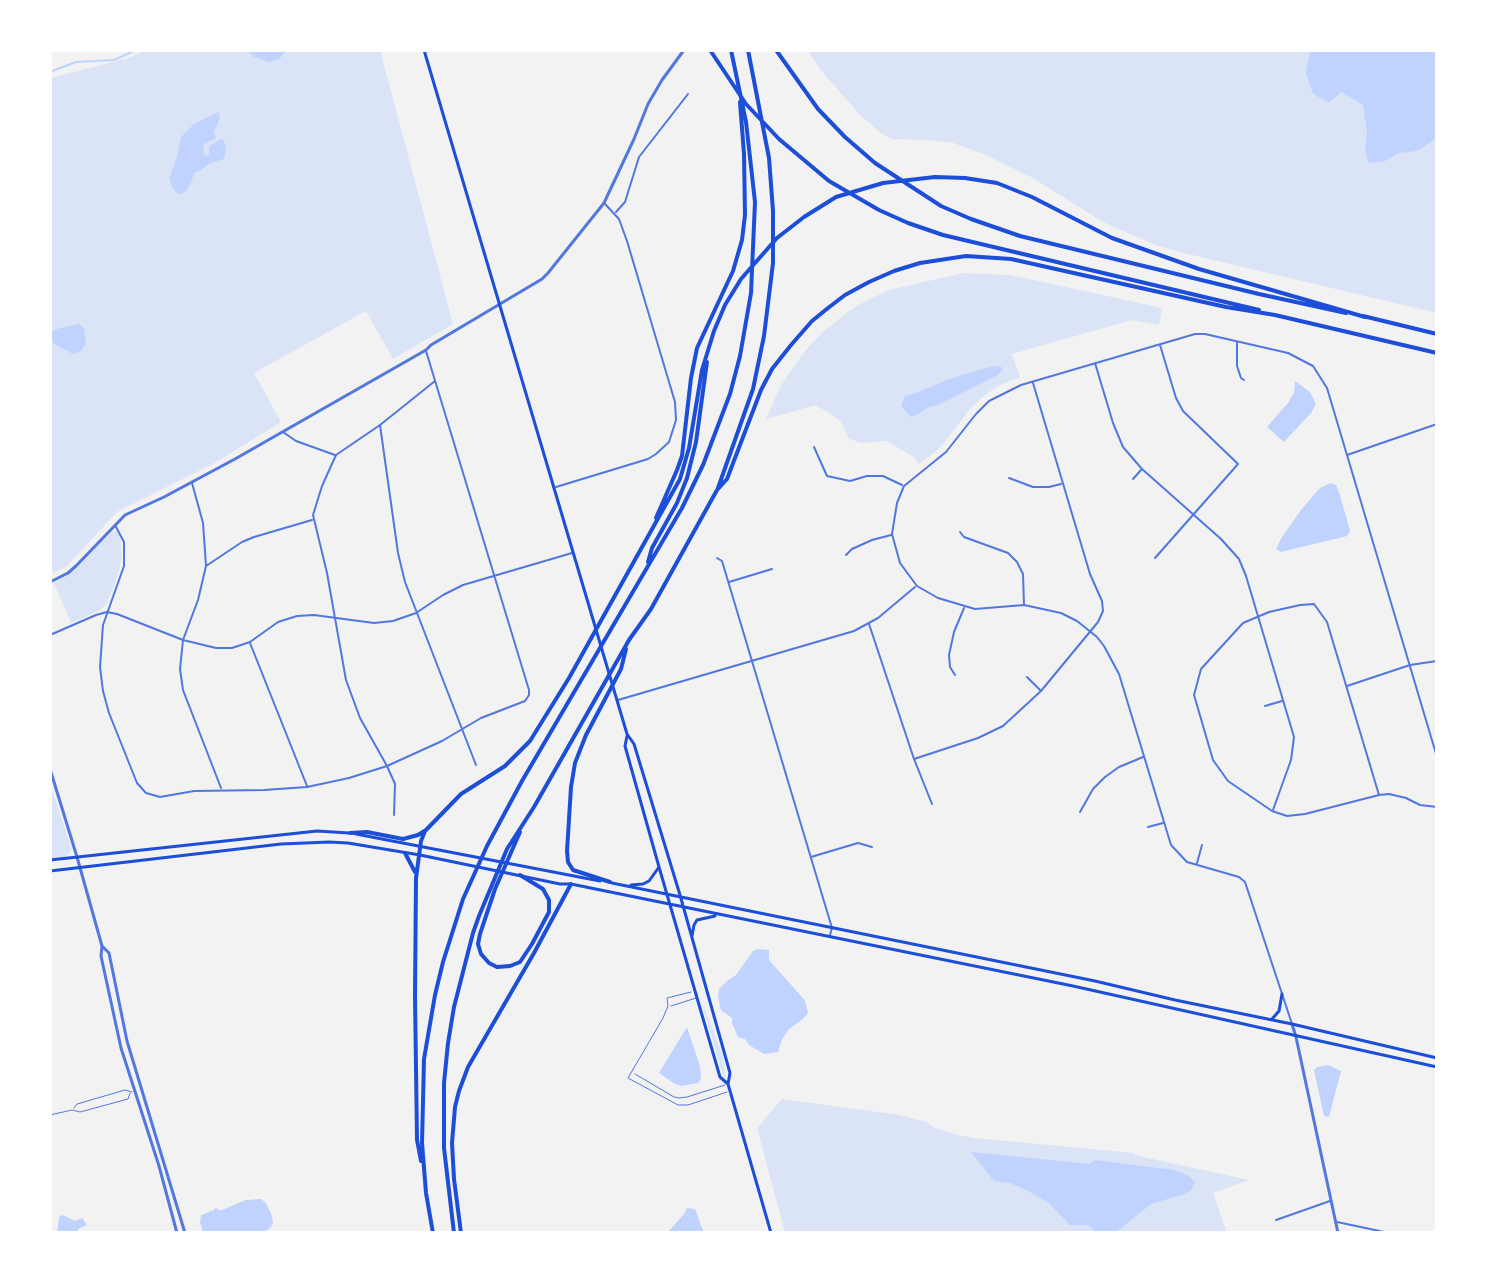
<!DOCTYPE html>
<style>
body{margin:0}
#map{position:relative;width:1487px;height:1283px;overflow:hidden;background:#f2f2f2;font-family:"Times New Roman",serif}
canvas{display:block}
.frame{position:absolute;inset:0;border:52px solid #fff;pointer-events:none}
</style>
<div id="map">
<canvas width="1487" height="1283"></canvas>
<div class="frame"></div>
</div>
<script>
const c = document.querySelector('canvas').getContext('2d');
c.lineJoin = 'round';
function fillPath(path, color) {
  c.fillStyle = color;
  c.fill(path, 'evenodd');
}
function poly(rows) {
  const path = new Path2D();
  for (const r of rows) {
    path.moveTo(r[0], r[1]);
    for (let i = 2; i < r.length; i += 2) path.lineTo(r[i], r[i + 1]);
  }
  return path;
}
function stroke(path, color, width, dash) {
  c.strokeStyle = color;
  c.lineWidth = width;
  c.lineCap = dash ? 'butt' : 'round';
  c.setLineDash(dash || []);
  c.stroke(path);
}
const green = poly([
 [145,50,380,50,453,324,393,359,366,311,254,373,281,422,213,464,117,512,66,567,50,574,50,78,129,58],
 [808,50,1437,50,1437,313,1188,254,1158,246,1103,222,1031,177,986,155,953,143,928,140,892,139,882,134,859,114,819,68],
 [963,273,1011,275,1162,308,1159,325,1132,320,1012,354,1020,377,998,386,985,395,970,409,941,447,919,464,915,458,887,441,860,443,849,438,841,421,816,405,766,419,780,387,804,352,824,331,849,311,866,301,889,290],
 [116,531,120,535,122,558,114,587,106,604,99,611,71,623,54,583,75,570,110,533],
 [50,784,72,850,64,858,50,860],
 [699,994,723,1056,725,1079,723,1075],
 [782,1099,900,1115,927,1122,933,1127,953,1134,974,1138,1134,1153,1135,1155,1249,1180,1213,1193,1227,1233,785,1233,757,1128]
]);
const water = poly([
 [247,50,287,50,279,59,269,62,254,57],
 [1310,50,1437,50,1437,138,1417,151,1399,153,1385,161,1369,163,1365,153,1367,132,1363,105,1342,92,1329,102,1313,94,1306,73],
 [218,112,220,118,214,132,216,138,204,144,203,147,204,155,207,156,209,154,209,147,221,139,223,139,226,147,224,159,210,163,200,171,195,172,188,189,183,193,178,194,174,190,169,179,177,157,181,137,194,124],
 [79,324,84,328,86,344,81,351,73,354,56,345,50,340,51,333,56,329],
 [1000,366,1003,370,996,376,938,405,927,408,917,415,911,417,901,406,905,396,919,392,949,379,989,367],
 [1295,381,1310,392,1316,404,1311,413,1284,442,1267,427,1288,403,1294,393],
 [1330,483,1336,485,1340,495,1350,531,1347,536,1281,552,1276,549,1282,537,1301,510,1320,488],
 [757,949,769,950,769,960,801,996,805,1001,808,1013,803,1019,789,1029,782,1039,778,1052,764,1054,749,1045,745,1039,738,1037,732,1023,732,1018,721,1010,718,996,719,989,728,980,736,975,753,951],
 [687,1027,700,1066,701,1079,698,1083,682,1086,675,1084,659,1073],
 [1328,1065,1341,1071,1329,1117,1324,1116,1314,1070,1317,1067],
 [971,1152,1090,1164,1095,1160,1174,1170,1189,1176,1195,1182,1191,1190,1185,1194,1151,1204,1115,1233,1096,1233,1088,1225,1070,1225,1049,1203,1028,1191,1010,1183,994,1181],
 [261,1199,266,1203,272,1216,273,1224,269,1229,261,1233,203,1233,200,1222,201,1215,214,1210,216,1207,218,1210,222,1210,246,1200],
 [687,1208,695,1209,704,1233,667,1233,684,1214],
 [63,1215,75,1221,82,1218,87,1225,78,1229,78,1232,81,1233,57,1233,59,1218,60,1216]
]);
const stream = poly([
 [50,72,76,62,114,60,136,50]
]);
const service = poly([
 [691,992,667,998,668,1006,663,1018,628,1078,678,1105,688,1105,727,1092],
 [671,1006,696,998],
 [635,1074,674,1097,679,1098,687,1097,725,1085],
 [74,1108,77,1104,125,1090,132,1092],
 [50,1115,72,1110,80,1112,128,1099,130,1093]
]);
const minor = poly([
 [616,212,625,202,639,157,688,94],
 [1237,343,1237,366,1241,378,1244,380],
 [1095,363,1113,423,1123,447,1142,469,1221,539,1239,559,1246,576,1294,737,1291,760,1273,810],
 [380,425,398,553,405,582,476,765],
 [283,432,296,441,335,455],
 [814,447,827,476,850,481,867,476,883,476,902,485],
 [1347,455,1437,424],
 [1009,478,1033,487,1049,487,1061,484],
 [1133,479,1141,470],
 [192,483,203,523,206,566,198,600,183,640,180,669,183,690,221,788],
 [556,487,648,459,656,454,669,442,676,420,675,402,627,241,619,219,605,204],
 [115,525,124,542,124,566,103,625,100,667,103,691,109,713,137,783,146,793,160,797,194,791,264,790,307,787,349,778,387,766,442,741,481,718,525,701,529,695,529,690,426,351],
 [960,532,964,537,1008,553,1017,562,1023,574,1024,605],
 [846,555,852,549,872,540,891,535],
 [717,558,722,561,832,928,830,935],
 [1155,558,1238,464,1183,411,1176,398,1160,345],
 [206,566,242,542,254,537,312,520],
 [729,582,772,569],
 [869,624,914,759,932,804],
 [50,635,96,615,107,612,117,614,183,640,216,648,232,648,250,642,278,622,297,616,314,615,374,623,393,621,416,613,443,595,463,585,572,553],
 [250,643,307,786],
 [955,675,950,667,949,655,954,632,964,608],
 [1027,677,1040,690],
 [1347,686,1410,665,1437,661],
 [618,700,854,631,878,618,915,587],
 [1265,706,1282,701],
 [914,759,978,738,1003,726,1041,691,1098,622,1103,611,1102,601,1090,574,1033,383],
 [1379,795,1327,622,1314,604,1300,605,1269,612,1243,623,1201,669,1194,695,1213,760,1228,781,1272,811,1287,816,1305,814,1379,795,1389,794,1406,798,1420,805,1437,807],
 [1080,812,1093,789,1105,777,1119,767,1143,757],
 [394,815,395,784,387,766,360,718,346,680,327,573,313,515,322,486,336,455,380,425,435,381],
 [1148,827,1163,823],
 [811,857,858,843,872,847],
 [1197,863,1202,845],
 [1292,1024,1245,882,1239,877,1187,862,1171,845,1119,674,1104,646,1097,637,1077,621,1061,613,1024,605,975,609,938,598,917,586,900,563,892,534,897,503,904,486,946,452,976,414,989,401,1021,385,1195,334,1205,334,1288,353,1313,366,1327,388,1437,757],
 [1276,1220,1330,1201],
 [1337,1222,1389,1233]
]);
const tertiary = poly([
 [50,582,68,573,76,566,125,515,164,497,235,459,426,350,431,345,542,279,548,273,604,203,634,139,648,104,662,80,684,50],
 [50,769,77,857,102,946,101,956,121,1048,159,1166,177,1233],
 [102,946,109,953,127,1041,185,1233],
 [1292,1024,1296,1037,1338,1233]
]);
const primary = poly([
 [424,50,627,734,634,744,680,895,730,1073,728,1084],
 [627,736,625,746,659,867,720,1077,728,1084,771,1233],
 [356,834,600,881],
 [50,860,317,831,349,833],
 [50,871,281,844,329,842,348,843,420,855,560,884,571,884,1073,986,1437,1067],
 [612,883,1095,981,1175,1000,1292,1024,1437,1058],
 [631,885,643,884,649,881,659,867],
 [692,936,694,925,697,920,715,916],
 [1272,1019,1279,1011,1282,994]
]);
const motorway = poly([
 [710,50,746,104,779,139,829,181,879,210,908,223,943,235,1259,310],
 [776,50,818,109,845,137,875,163,941,206,971,219,1020,236,1259,294,1346,313],
 [1275,315,1437,353],
 [1363,316,1437,334],
 [718,488,753,389,764,336,773,263,773,211,769,158,748,50],
 [656,518,677,470,682,456,691,378,697,348,733,271,742,240,745,215,744,154,740,102],
 [648,562,652,548,677,503,687,478,696,442,707,362],
 [350,833,367,832,403,839,418,835,426,830,461,794,505,766,530,741,569,678,680,479,689,448,702,370,714,331,725,305,741,279,777,238,804,217,836,197,883,183,935,177,965,178,997,183,1032,197,1112,238,1199,269,1365,317],
 [405,853,415,872],
 [520,875,543,889,549,900,549,912,532,944,520,962,510,966,497,967,489,963,481,954,478,944,480,934,495,889,520,832],
 [610,882,573,870,568,862,567,851,571,787,575,763,586,735,621,669,626,649],
 [421,1161,417,1140,415,996,416,878,421,841,425,831],
 [433,1233,426,1193,422,1143,424,1059,435,995,443,962,463,899,487,846,522,781,682,508,703,465,730,394,740,356,751,293,755,202,746,122,731,50],
 [454,1233,444,1148,444,1083,448,1043,454,1007,473,933,479,916,507,849,534,807,629,640,651,609,717,490,727,479,761,390,772,369,791,345,812,321,828,308,845,295,869,282,894,271,920,263,966,256,1011,259,1226,307,1275,315],
 [461,1233,454,1179,452,1143,455,1107,459,1091,468,1067,534,953,571,884]
]);
fillPath(green, '#dbe4f7');
fillPath(water, '#bfd3fe');
stroke(stream, '#bfd3fe', 2);
stroke(service, '#5277de', 1);
stroke(minor, '#5277de', 2);
stroke(tertiary, '#5277de', 3);
stroke(primary, '#1d4ed8', 3);
stroke(motorway, '#1d4ed8', 4);
</script>
